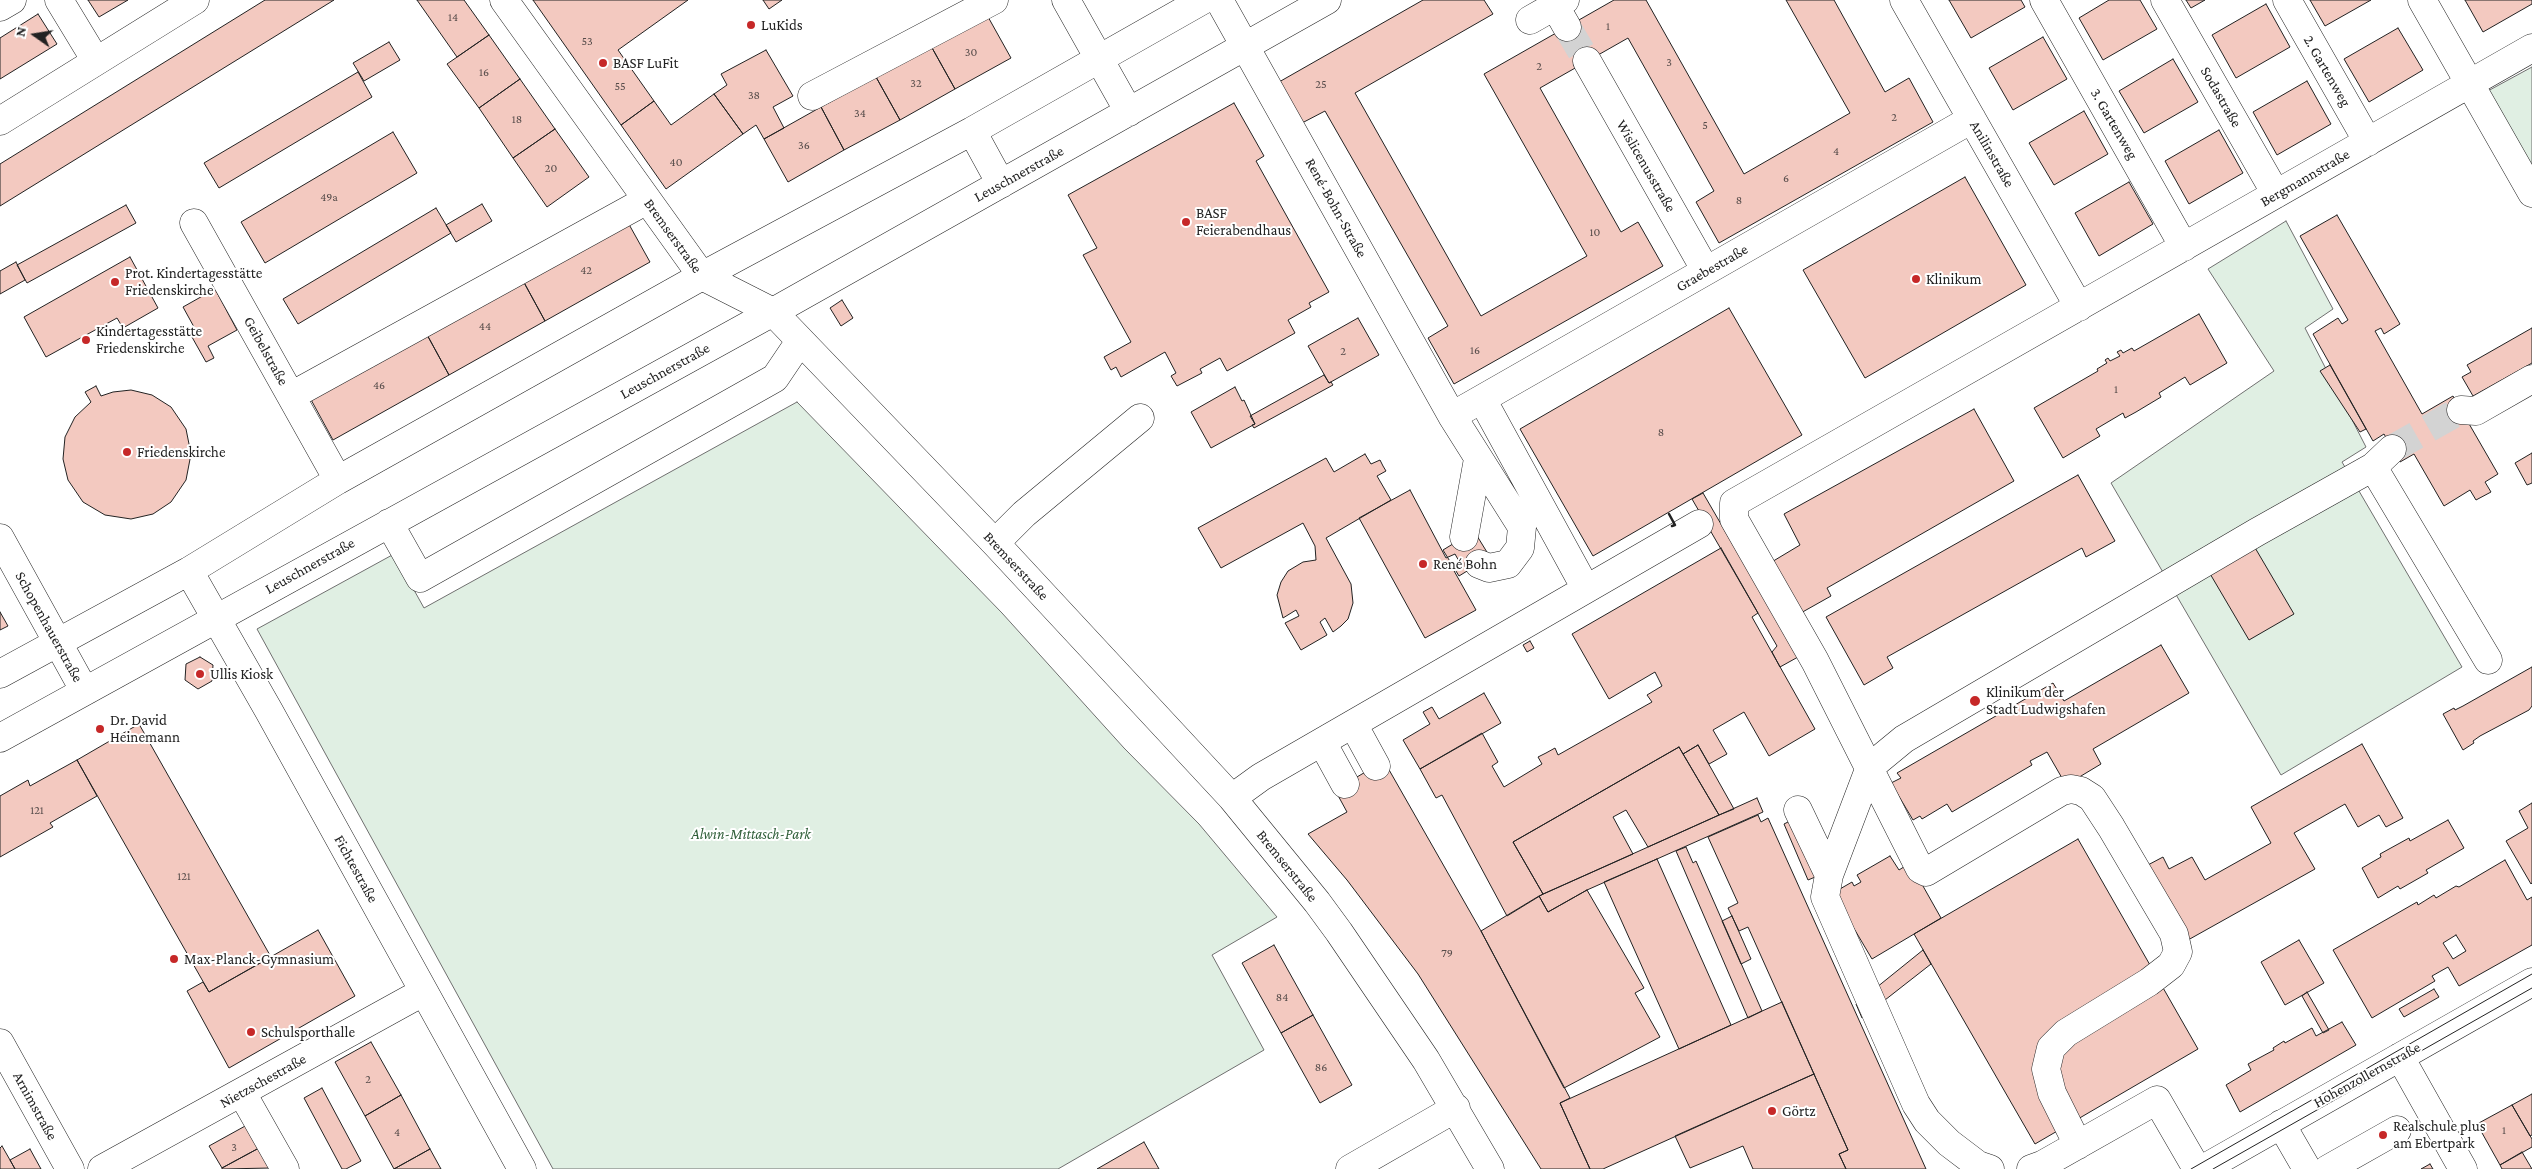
<!DOCTYPE html>
<meta charset="utf-8">
<style>
body{margin:0}
#map{position:relative;width:2532px;height:1169px;overflow:hidden;background:#fff;font-family:"Crimson Pro",serif}
canvas{display:block}
.north{position:absolute;left:10px;top:10px;width:50px;height:50px;-webkit-text-stroke:4px #fff;paint-order:stroke;rotate:283deg;font-size:14px;font-weight:700;line-height:20px;text-align:center;color:#222}
.north::after{content:'';display:block;margin:auto;width:18px;height:22px;background:#222;clip-path:polygon(50% 0,100% 100%,50% 72%,0 100%)}
</style>
<div id="map">
<canvas width="2532" height="1169"></canvas>
<div class="north">N</div>
</div>
<script>
const c = document.querySelector('canvas').getContext('2d');
c.lineJoin = 'round';
function fillPath(path, color) {
  c.fillStyle = color;
  c.fill(path, 'evenodd');
}
function poly(rows) {
  const path = new Path2D();
  for (const r of rows) {
    path.moveTo(r[0], r[1]);
    for (let i = 2; i < r.length; i += 2) path.lineTo(r[i], r[i + 1]);
  }
  return path;
}
function stroke(path, color, width, dash) {
  c.strokeStyle = color;
  c.lineWidth = width;
  c.lineCap = dash ? 'butt' : 'round';
  c.setLineDash(dash || []);
  c.stroke(path);
}
function write(font, color, halo, rows, align = 'center') {
  c.font = font + ' "Crimson Pro",serif';
  c.lineWidth = 4;
  c.setLineDash([]);
  c.textBaseline = 'middle';
  c.strokeStyle = halo;
  c.fillStyle = color;
  for (const [text, x, y, turn = 0] of rows) {
    c.save();
    c.translate(x, y);
    c.rotate((+turn || 0) * Math.PI / 180);
    c.textAlign = isNaN(turn) ? turn : align;
    if (halo) c.strokeText(text, 0, 0);
    c.fillText(text, 0, 0);
    c.restore();
  }
}
const green = poly([
 [2532,67,2532,171,2486,92,2532,67],
 [2286,221,2333,309,2305,328,2366,447,2342,462,2462,667,2281,775,2111,483,2274,371,2208,269,2286,221],
 [797,402,1002,613,1124,748,1199,824,1277,917,1212,955,1264,1050,1058,1169,553,1169,257,629,394,554,424,608,797,402]
]);
const building = poly([
 [88,0,128,0,99,17,88,0],
 [265,0,334,0,0,206,0,164,265,0],
 [417,0,464,0,489,35,457,57,417,0],
 [533,0,688,0,618,50,654,101,621,125,533,0],
 [763,0,782,0,769,9,763,0],
 [1423,0,1484,0,1493,14,1355,93,1481,316,1587,256,1484,74,1614,0,1646,0,1744,174,1850,113,1786,0,1834,0,1885,92,1909,78,1933,122,1719,243,1696,202,1714,191,1628,38,1540,88,1621,232,1638,222,1663,266,1454,384,1428,338,1448,326,1325,111,1302,123,1279,82,1423,0],
 [1949,0,2021,0,2025,7,1971,38,1949,0],
 [2109,0,2140,0,2157,29,2103,60,2079,18,2109,0],
 [2186,0,2205,0,2191,8,2186,0],
 [2310,0,2371,0,2325,26,2310,0],
 [2465,0,2532,0,2532,4,2483,32,2465,0],
 [2266,4,2290,47,2236,78,2212,35,2266,4],
 [38,14,57,44,0,79,0,38,38,14],
 [987,15,1011,58,955,89,931,46,987,15],
 [2398,28,2423,70,2369,102,2344,59,2398,28],
 [489,35,520,79,479,108,447,64,489,35],
 [2043,37,2067,79,2013,110,1989,68,2043,37],
 [389,42,400,60,364,81,353,63,389,42],
 [931,46,955,89,900,120,876,77,931,46],
 [766,50,793,96,773,107,784,128,764,139,756,125,743,134,714,94,727,85,721,74,766,50],
 [2173,59,2198,102,2144,133,2119,91,2173,59],
 [358,72,372,97,219,188,204,163,358,72],
 [876,77,900,120,844,150,821,107,876,77],
 [520,79,555,129,513,158,479,108,520,79],
 [2307,81,2331,124,2277,155,2253,112,2307,81],
 [714,94,743,134,666,189,621,125,654,101,671,125,714,94],
 [1234,103,1264,156,1256,161,1329,292,1309,303,1311,307,1288,320,1295,333,1227,371,1220,358,1200,369,1202,373,1177,386,1171,376,1176,373,1165,352,1121,377,1116,367,1111,370,1104,357,1131,342,1083,255,1097,248,1068,195,1234,103],
 [821,107,844,150,788,182,764,139,821,107],
 [2084,111,2108,154,2054,185,2029,143,2084,111],
 [555,129,589,177,547,207,513,158,555,129],
 [2219,130,2243,173,2189,204,2165,161,2219,130],
 [393,132,417,173,265,263,241,222,393,132],
 [1965,177,2026,285,1865,378,1803,270,1965,177],
 [2129,182,2153,224,2099,256,2075,213,2129,182],
 [482,204,492,221,456,242,446,225,482,204],
 [126,205,136,223,27,283,17,265,126,205],
 [436,208,451,233,298,324,283,299,436,208],
 [2337,215,2400,324,2384,334,2381,328,2375,331,2422,414,2453,396,2498,474,2485,482,2491,492,2476,500,2470,490,2444,506,2414,454,2400,462,2384,434,2373,441,2313,334,2338,318,2342,324,2348,320,2300,236,2337,215],
 [626,219,650,262,545,321,521,277,626,219],
 [130,257,158,308,123,328,117,318,46,357,24,317,130,257],
 [16,262,25,280,0,294,0,271,16,262],
 [521,277,545,321,449,375,425,331,521,277],
 [215,289,237,330,208,346,214,358,206,362,188,330,194,327,183,307,215,289],
 [842,300,853,318,841,326,830,308,842,300],
 [1729,308,1802,435,1593,556,1520,429,1729,308],
 [2199,314,2227,363,2190,385,2185,377,2159,393,2161,397,2136,412,2125,418,2123,413,2096,429,2100,436,2063,458,2034,408,2098,371,2097,369,2107,363,2105,360,2108,358,2110,361,2120,356,2117,352,2121,350,2123,353,2132,348,2134,351,2199,314],
 [1358,318,1379,355,1329,383,1308,346,1358,318],
 [2532,328,2532,363,2473,396,2462,377,2471,372,2467,365,2532,328],
 [425,331,449,375,333,440,309,396,425,331],
 [2330,365,2366,429,2360,432,2320,371,2330,365],
 [1324,375,1329,383,1331,382,1333,385,1254,428,1252,425,1255,424,1250,416,1324,375],
 [96,386,101,396,113,392,131,390,152,395,171,407,186,429,191,454,186,480,171,502,153,514,131,519,105,515,83,502,68,480,63,459,65,437,75,417,91,402,85,392,96,386],
 [1235,387,1242,401,1244,400,1255,424,1211,448,1191,412,1235,387],
 [1974,409,2014,481,1827,588,1831,596,1799,614,1770,563,1800,545,1784,514,1974,409],
 [2532,453,2532,483,2527,485,2515,463,2532,453],
 [1365,454,1371,464,1380,460,1383,466,1386,471,1377,476,1391,500,1326,538,1351,584,1353,603,1348,619,1341,626,1333,632,1325,618,1320,622,1327,635,1301,650,1285,623,1299,616,1296,610,1283,618,1277,595,1281,582,1288,571,1303,562,1316,560,1315,546,1303,523,1221,568,1198,528,1326,458,1334,472,1365,454],
 [2078,475,2115,541,2086,557,2082,548,1887,657,1893,668,1864,685,1826,617,2078,475],
 [1410,490,1446,558,1455,554,1460,563,1453,569,1476,610,1425,638,1359,518,1410,490],
 [1703,493,1798,657,1780,667,1772,652,1777,646,1692,499,1703,493],
 [1474,531,1490,557,1459,576,1443,550,1474,531],
 [2254,546,2294,614,2249,640,2209,572,2254,546],
 [1721,548,1758,613,1752,617,1815,729,1769,756,1744,712,1713,730,1727,754,1709,764,1698,745,1683,754,1679,747,1513,842,1543,894,1507,916,1442,795,1436,798,1420,769,1482,733,1498,762,1492,766,1504,787,1542,764,1538,757,1546,753,1555,748,1558,755,1652,702,1647,695,1662,686,1655,672,1609,699,1572,634,1721,548],
 [0,612,8,626,0,630,0,612],
 [1530,641,1534,648,1527,652,1523,645,1530,641],
 [2161,645,2189,693,2093,749,2101,764,2066,785,2047,752,2030,761,2032,765,1952,812,1947,804,1922,819,1920,816,1913,820,1891,783,1901,778,1897,773,2053,683,2064,701,2161,645],
 [200,657,213,665,212,681,198,689,185,680,186,664,200,657],
 [2532,667,2532,706,2529,710,2480,736,2473,741,2474,743,2463,750,2443,714,2454,708,2455,710,2463,706,2532,667],
 [1484,693,1501,723,1420,769,1403,740,1430,724,1423,712,1432,707,1439,719,1484,693],
 [139,724,271,957,209,992,77,760,139,724],
 [2362,744,2403,818,2386,827,2379,815,2358,827,2345,804,2294,833,2315,869,2188,940,2146,866,2163,857,2169,869,2192,857,2205,880,2271,843,2251,807,2362,744],
 [1698,745,1734,809,1719,815,1683,754,1698,745],
 [1679,747,1719,815,1648,847,1626,810,1613,817,1633,854,1543,894,1513,842,1679,747],
 [77,760,97,796,50,823,53,827,0,857,0,796,28,780,30,786,77,760],
 [1384,761,1481,931,1570,1098,1560,1103,1590,1169,1541,1169,1418,974,1347,880,1308,834,1347,812,1335,790,1384,761],
 [1757,798,1763,812,1587,890,1548,912,1539,896,1757,798],
 [2532,803,2532,883,2531,884,2506,841,2528,828,2519,811,2532,803],
 [1758,815,1761,822,1768,818,1926,1169,1846,1169,1839,1154,1848,1150,1748,927,1739,931,1728,908,1738,903,1708,837,1758,815],
 [1796,818,1820,875,1808,880,1784,824,1796,818],
 [2448,820,2464,848,2426,870,2428,873,2400,889,2398,886,2378,898,2362,868,2381,857,2380,854,2409,838,2410,841,2448,820],
 [2078,839,2198,1049,2035,1144,1914,934,2078,839],
 [1686,847,1693,863,1696,861,1762,1011,1748,1018,1676,851,1686,847],
 [1890,856,1899,870,1910,863,1941,918,1872,959,1833,893,1852,882,1854,886,1861,882,1857,875,1890,856],
 [1657,859,1731,1025,1679,1049,1604,882,1657,859],
 [2505,860,2527,900,2532,897,2532,945,2459,986,2448,967,2432,976,2435,981,2372,1018,2333,950,2417,902,2418,905,2434,895,2436,898,2456,886,2459,887,2505,860],
 [2456,935,2466,951,2453,959,2443,943,2456,935],
 [1587,890,1644,988,1635,993,1660,1037,1564,1088,1481,931,1539,896,1548,912,1587,890],
 [1732,916,1751,959,1741,964,1722,921,1732,916],
 [318,930,355,996,229,1068,187,991,203,982,209,992,318,930],
 [2299,940,2324,983,2285,1005,2261,962,2299,940],
 [1274,945,1313,1015,1281,1033,1242,963,1274,945],
 [1923,950,1931,964,1862,1018,1856,1004,1923,950],
 [2434,989,2439,997,2404,1017,2399,1009,2434,989],
 [2307,992,2329,1030,2323,1033,2302,996,2307,992],
 [1782,1002,1814,1074,1603,1169,1590,1169,1560,1103,1782,1002],
 [1313,1015,1352,1085,1320,1103,1281,1033,1313,1015],
 [2342,1022,2356,1045,2240,1112,2226,1085,2251,1070,2248,1064,2274,1050,2273,1048,2284,1041,2285,1043,2312,1028,2316,1036,2342,1022],
 [371,1042,401,1095,365,1116,335,1062,371,1042],
 [1814,1074,1848,1150,1839,1154,1846,1169,1753,1169,1743,1146,1690,1168,1675,1136,1814,1074],
 [322,1088,361,1161,346,1169,342,1169,304,1098,322,1088],
 [2532,1094,2532,1135,2530,1136,2512,1105,2532,1094],
 [401,1095,430,1149,394,1169,365,1116,401,1095],
 [2512,1105,2532,1139,2532,1147,2500,1165,2477,1124,2512,1105],
 [247,1125,259,1148,222,1168,209,1146,247,1125],
 [1144,1142,1159,1169,1097,1169,1144,1142],
 [2,1146,10,1160,15,1169,0,1169,0,1148,2,1146],
 [259,1148,271,1168,222,1169,222,1168,259,1148],
 [30,1149,41,1169,15,1169,10,1160,30,1149],
 [430,1149,441,1169,394,1169,430,1149],
 [2522,1152,2532,1169,2502,1169,2500,1165,2522,1152],
 [2430,1164,2433,1169,2421,1169,2430,1164]
]);
const minorTunnel = poly([
 [1567,27,1587,61],
 [2392,449,2461,410]
]);
const minor = poly([
 [59,0,96,61],
 [504,0,702,276,773,312,995,543,1232,798,1317,902,1339,932,1426,1060,1490,1169],
 [1066,0,1129,112],
 [1219,0,1452,416,1522,527,1520,548,1508,564,1489,568,1479,564],
 [1904,0,2079,307],
 [2044,0,2184,247],
 [2165,0,2276,194],
 [2287,0,2368,142],
 [2422,0,2532,193],
 [1555,6,1567,27],
 [0,7,12,0],
 [1530,20,1565,0],
 [1587,61,1706,271],
 [812,96,994,0],
 [0,121,195,0],
 [972,131,1001,184],
 [194,223,338,480],
 [291,396,647,200],
 [1482,399,1586,589],
 [2461,410,2476,411,2532,379],
 [1452,416,1972,119],
 [2373,467,2488,660],
 [389,523,420,578,775,378,800,341],
 [1464,537,1478,459],
 [0,538,84,690],
 [995,543,1024,514,1140,418],
 [189,571,269,711,522,1169],
 [0,674,189,571,338,480,702,276,972,131,1203,0],
 [1353,724,1376,766],
 [0,738,773,312,1327,0],
 [1322,742,1345,784],
 [1232,798,1261,777,1699,524],
 [1798,810,1829,875],
 [0,1043,70,1169],
 [2400,1057,2463,1169],
 [242,1093,285,1169],
 [2281,1124,2307,1169],
 [2078,1145,2052,1093,2046,1069,2051,1048,2066,1033,2149,982,2171,965,2178,952,2174,934,2111,827,2092,798,2081,791,2071,789,2062,791,1926,872,1920,869,1815,661,1734,519,1734,503,2532,48],
 [102,1169,423,992],
 [1350,1169,1456,1108],
 [1990,1169,1978,1165,1949,1143,1927,1121,1916,1104,1825,897,1829,875,1870,767,1904,739,2257,532,2373,467,2392,449],
 [2031,1169,2042,1165,2157,1100,2197,1169],
 [2203,1169,2532,982],
 [2328,1169,2397,1130]
]);
const tram = poly([
 [2191,1169,2532,974],
 [2213,1169,2532,988]
]);
const wall = poly([
 [1669,514,1675,525,1672,526]
]);
const markers = [
 [751,25,5,"#c62828"],
 [603,63,5,"#c62828"],
 [1186,222,5,"#c62828"],
 [1916,279,5,"#c62828"],
 [115,282,5,"#c62828"],
 [86,340,5,"#c62828"],
 [127,452,5,"#c62828"],
 [1423,564,5,"#c62828"],
 [200,674,5,"#c62828"],
 [1975,701,6,"#c62828"],
 [100,729,5,"#c62828"],
 [174,959,5,"#c62828"],
 [251,1032,5,"#c62828"],
 [1772,1111,5,"#c62828"],
 [2383,1135,5,"#c62828"]
];
const numberNames = [
 ["14",453,17],
 ["1",1608,26],
 ["53",587,41],
 ["30",971,52],
 ["3",1669,62],
 ["2",1539,66],
 ["16",484,72],
 ["32",916,83],
 ["25",1321,84],
 ["55",620,86],
 ["38",754,95],
 ["34",860,113],
 ["2",1894,117],
 ["18",517,119],
 ["5",1705,125],
 ["36",804,145],
 ["4",1836,151],
 ["40",676,162],
 ["20",551,168],
 ["6",1786,178],
 ["49a",329,197],
 ["8",1739,200],
 ["10",1595,232],
 ["42",586,270],
 ["44",485,326],
 ["16",1475,350],
 ["2",1343,351],
 ["46",379,385],
 ["1",2116,389],
 ["8",1661,432],
 ["121",37,810],
 ["121",184,876],
 ["79",1447,953],
 ["84",1282,997],
 ["86",1321,1067],
 ["2",368,1079],
 ["1",2504,1130],
 ["4",397,1132],
 ["3",234,1147]
];
const poiNames = [
 ["LuKids",761,25],
 ["BASF LuFit",613,63],
 ["BASF",1196,213],
 ["Feierabendhaus",1196,230],
 ["Prot. Kindertagesstätte",125,273],
 ["Friedenskirche",125,290],
 ["Klinikum",1926,279],
 ["Kindertagesstätte",96,331],
 ["Friedenskirche",96,348],
 ["Friedenskirche",137,452],
 ["René Bohn",1433,564],
 ["Ullis Kiosk",210,674],
 ["Klinikum der",1986,692],
 ["Stadt Ludwigshafen",1986,709],
 ["Dr. David",110,720],
 ["Heinemann",110,737],
 ["Max-Planck-Gymnasium",184,959],
 ["Schulsporthalle",261,1032],
 ["Görtz",1782,1111],
 ["Realschule plus",2393,1126],
 ["am Ebertpark",2393,1143]
];
const streetNames = [
 ["2. Gartenweg",2327,71,60],
 ["Sodastraße",2221,97,60],
 ["3. Gartenweg",2114,124,60],
 ["Anilinstraße",1992,154,60],
 ["Wislicenusstraße",1646,166,60],
 ["Leuschnerstraße",1019,174,-29],
 ["Bergmannstraße",2305,178,-30],
 ["René-Bohn-Straße",1336,208,61],
 ["Bremserstraße",673,236,54],
 ["Graebestraße",1712,268,-30],
 ["Geibelstraße",266,351,61],
 ["Leuschnerstraße",665,371,-29],
 ["Leuschnerstraße",310,566,-29],
 ["Bremserstraße",1016,566,47],
 ["Schopenhauerstraße",49,627,61],
 ["Bremserstraße",1287,866,51],
 ["Fichtestraße",356,869,61],
 ["Hohenzollernstraße",2367,1075,-29],
 ["Nietzschestraße",263,1081,-29],
 ["Arnimstraße",35,1106,61]
];
const parkNames = [
 ["Alwin-Mittasch-Park",751,834]
];
fillPath(green, '#e0efe3');
stroke(green, '#6f6f6f', 1);
fillPath(building, '#f3c9c0');
stroke(building, '#222', 1);
stroke(minorTunnel, '#d3d3d3', 28, [28, 14]);
stroke(minor, '#222', 29);
stroke(minor, '#fff', 28);
stroke(tram, '#222', 1);
stroke(wall, '#222', 2.5);
for (const [x, y, r, color] of markers) {
  const dot = new Path2D();
  dot.arc(x, y, r, 0, 2 * Math.PI);
  c.fillStyle = color;
  c.fill(dot);
  stroke(dot, '#fff', 2);
}
write('12px', '#564c4a', null, numberNames);
write('15px', '#222', '#fff', poiNames, 'left');
write('15px', '#222', '#fff', streetNames);
write('italic 15px', '#2f5e38', '#fff', parkNames);
</script>
